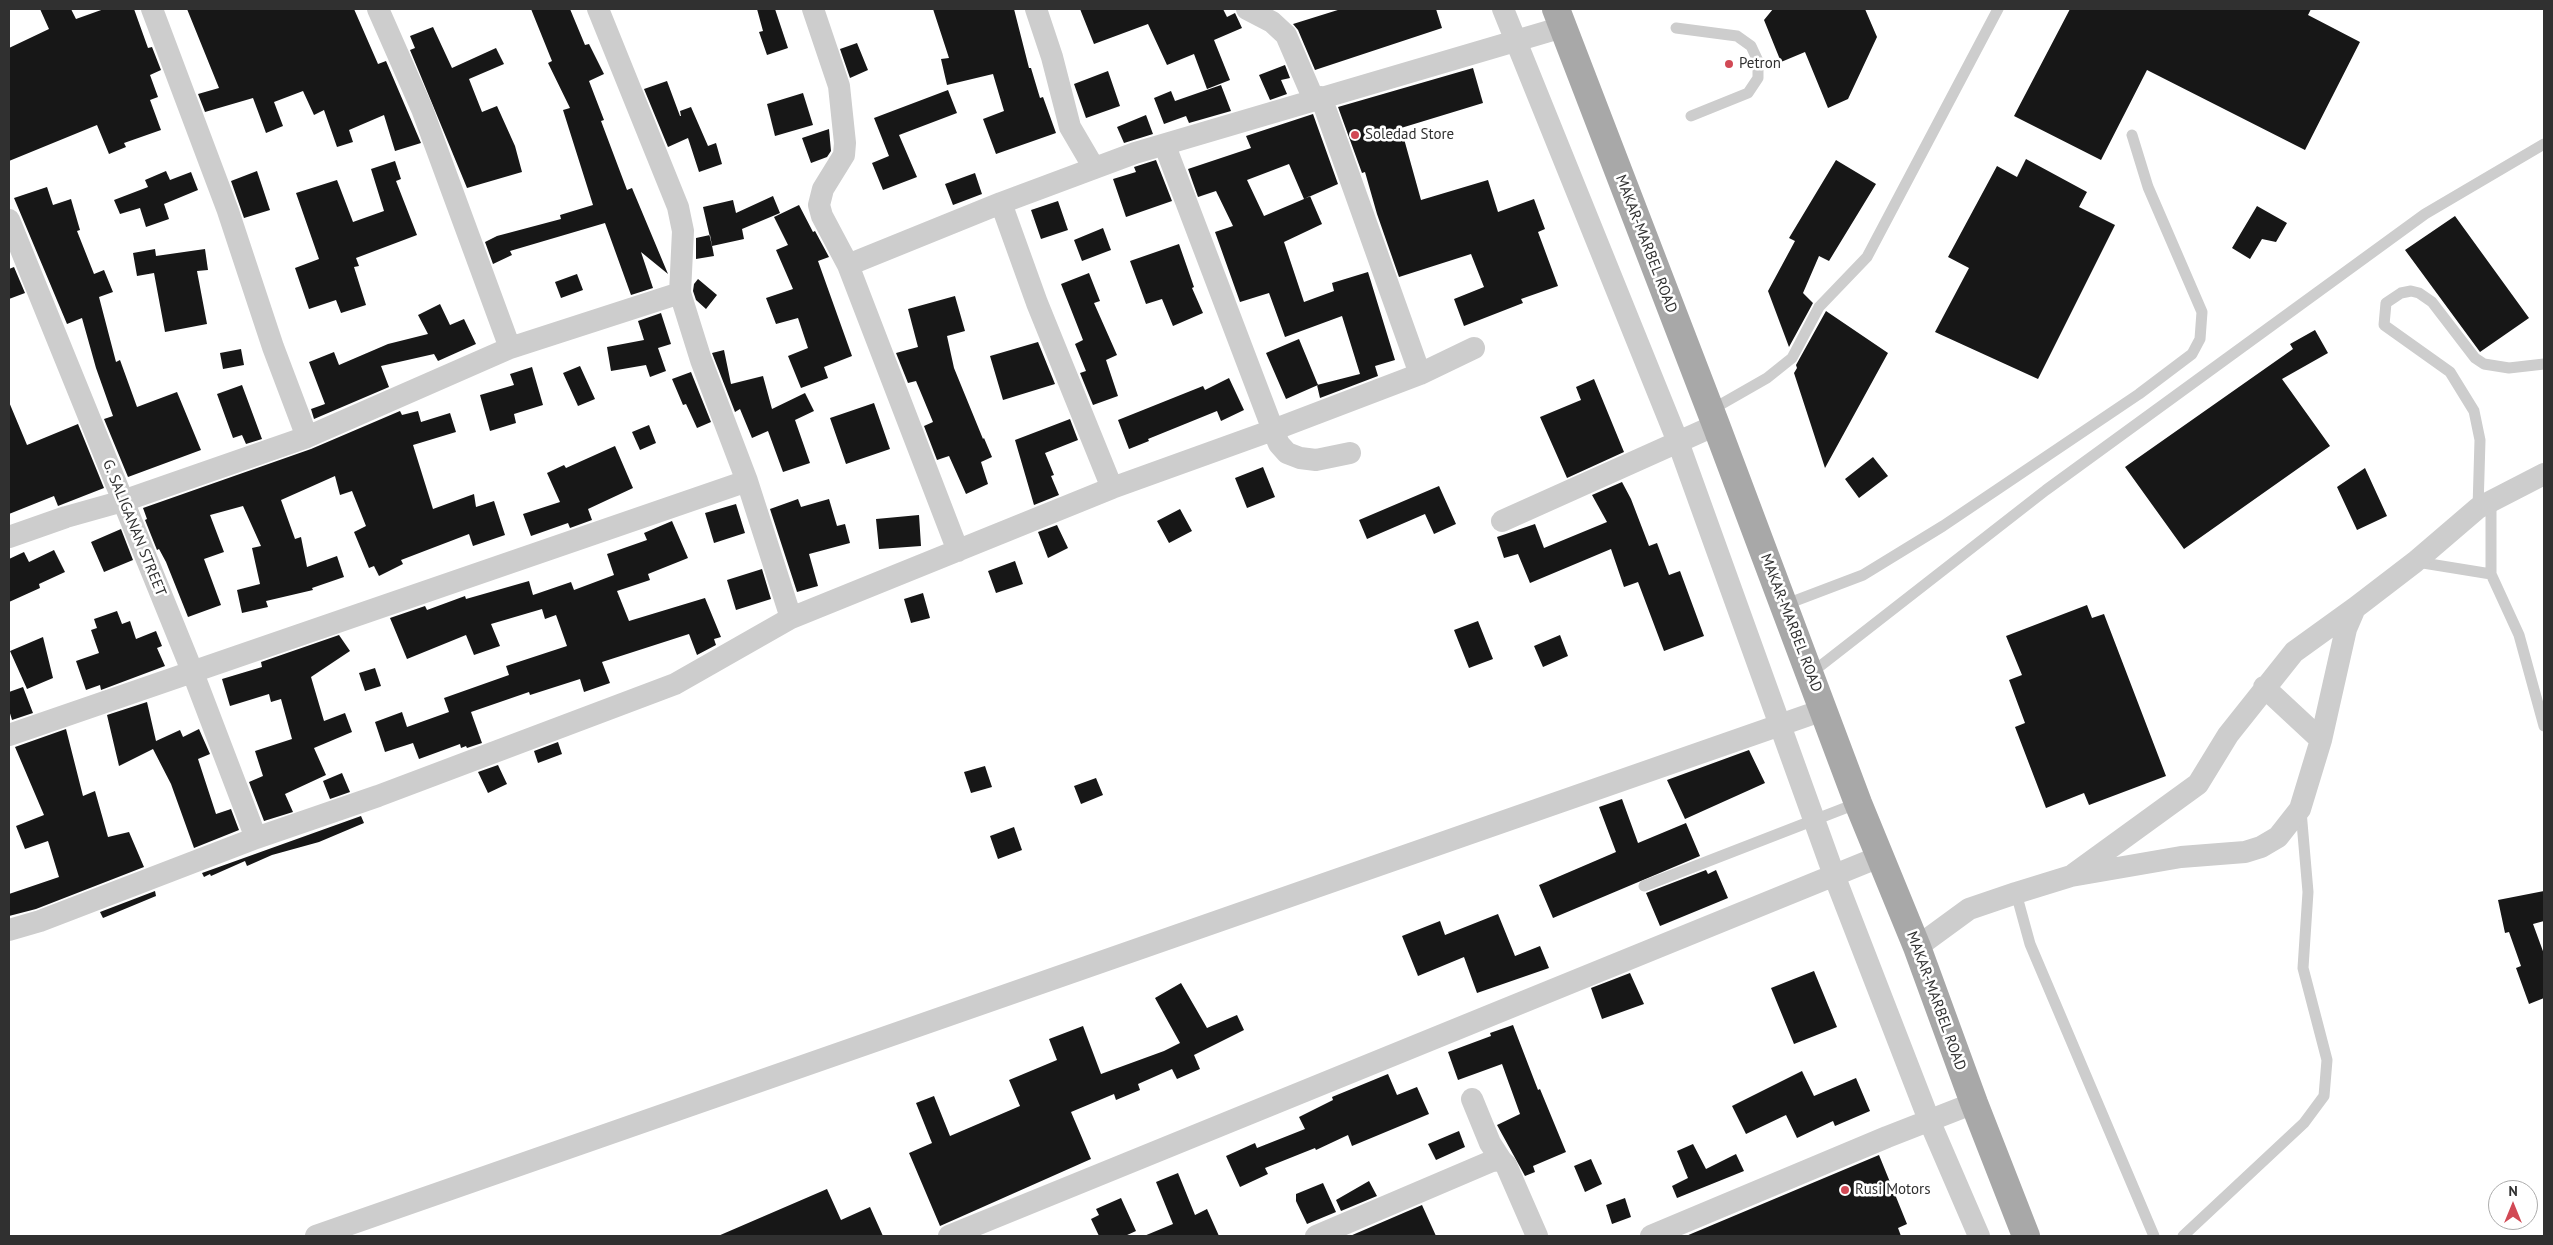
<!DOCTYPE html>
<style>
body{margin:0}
#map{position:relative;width:2553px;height:1245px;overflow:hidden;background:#fff;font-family:"PT Sans",sans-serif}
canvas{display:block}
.frame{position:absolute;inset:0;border:10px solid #303030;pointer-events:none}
.north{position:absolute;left:2488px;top:1180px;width:50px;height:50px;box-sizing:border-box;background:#fff;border:1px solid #acacac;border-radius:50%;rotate:0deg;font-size:14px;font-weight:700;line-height:20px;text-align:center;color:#303030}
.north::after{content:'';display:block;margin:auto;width:18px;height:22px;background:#d14955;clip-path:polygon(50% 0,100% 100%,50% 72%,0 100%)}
</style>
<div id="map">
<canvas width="2553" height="1245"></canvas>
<div class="frame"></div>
<div class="north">N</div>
</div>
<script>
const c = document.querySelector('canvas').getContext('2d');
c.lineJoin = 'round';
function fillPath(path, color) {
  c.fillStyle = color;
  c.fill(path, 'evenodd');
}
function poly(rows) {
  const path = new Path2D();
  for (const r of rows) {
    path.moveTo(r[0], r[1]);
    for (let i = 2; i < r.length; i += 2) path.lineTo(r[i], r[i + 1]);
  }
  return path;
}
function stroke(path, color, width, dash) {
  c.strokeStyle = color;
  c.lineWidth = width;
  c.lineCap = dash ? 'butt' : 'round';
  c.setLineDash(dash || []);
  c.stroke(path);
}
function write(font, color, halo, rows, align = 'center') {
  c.font = font + ' "PT Sans",sans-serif';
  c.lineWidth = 5;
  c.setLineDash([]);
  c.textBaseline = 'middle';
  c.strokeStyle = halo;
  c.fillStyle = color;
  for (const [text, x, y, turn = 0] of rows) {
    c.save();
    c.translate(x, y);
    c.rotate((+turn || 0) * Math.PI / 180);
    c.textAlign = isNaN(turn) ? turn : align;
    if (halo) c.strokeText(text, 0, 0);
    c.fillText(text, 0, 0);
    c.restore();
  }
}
const building = poly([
 [40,9,71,9,76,19,104,9,134,9,148,48,152,47,161,70,150,75,158,97,150,100,161,130,124,143,126,147,109,154,97,125,9,161,9,48,49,29],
 [187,9,354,9,378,64,386,61,421,143,395,151,384,115,349,130,353,142,337,147,324,110,314,115,303,91,274,102,283,126,266,133,253,98,205,112,198,94,219,88],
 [531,9,570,9,585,45,589,44,604,74,589,81,604,120,601,121,627,190,632,188,668,274,641,252,653,288,631,295,605,223,510,251,512,255,493,264,485,242,497,236,561,219,560,215,593,205,563,110,570,108,548,63,552,61],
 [757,9,775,9,788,48,767,55,759,32,763,31],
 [933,9,1014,9,1029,68,1031,68,1040,98,1043,97,1056,133,996,154,983,119,1004,111,993,74,947,85,941,59,949,58],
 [1080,9,1223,9,1227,17,1235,13,1242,28,1214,40,1230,80,1207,89,1194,54,1167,65,1148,24,1094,44],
 [1341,9,1436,9,1442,28,1315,70,1298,30,1293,24],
 [1773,9,1865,9,1877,37,1848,99,1828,108,1805,52,1781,62,1764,20],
 [2070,9,2311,9,2308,15,2360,42,2305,150,2147,70,2101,160,2014,116],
 [433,27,452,68,496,48,504,64,469,79,482,112,497,106,515,146,522,172,467,188,410,50,415,48,410,36],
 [857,43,868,70,850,78,840,49],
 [1285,65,1290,78,1281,80,1287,94,1270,100,1259,75],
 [1473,68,1483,103,1401,128,1421,200,1488,180,1498,212,1534,199,1545,229,1538,232,1558,286,1521,299,1523,303,1464,326,1454,299,1484,287,1471,254,1399,277,1377,214,1365,172,1362,173,1338,107],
 [1108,71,1120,106,1086,118,1074,84],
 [667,81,680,116,681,116,680,111,691,107,708,146,716,143,722,164,699,172,688,138,668,147,644,89],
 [1221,85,1231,111,1189,123,1186,116,1164,124,1154,98,1171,91,1175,101],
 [948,90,957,113,899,135,917,177,883,190,872,163,889,156,874,118],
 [803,93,813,125,775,136,767,104],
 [1313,114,1338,184,1304,199,1310,196,1322,224,1284,242,1304,302,1334,291,1332,283,1368,272,1395,360,1375,366,1378,376,1320,398,1317,385,1360,374,1342,316,1285,337,1269,293,1240,302,1215,232,1233,226,1216,191,1198,197,1188,169,1251,148,1246,136],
 [1289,164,1304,199,1264,216,1247,180],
 [1146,115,1153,134,1124,143,1117,127],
 [829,129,831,151,827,157,811,163,802,138],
 [2026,159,2087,192,2079,207,2115,225,2038,379,1935,332,1969,268,1948,257,1997,166,2017,177],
 [1156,160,1172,201,1126,217,1113,179,1136,172,1134,167],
 [1836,160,1876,184,1829,261,1819,256,1803,293,1813,303,1789,347,1768,291,1795,241,1789,238],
 [395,161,401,179,396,181,417,235,356,258,359,266,354,267,366,305,341,313,336,300,309,309,295,268,319,259,296,193,337,180,353,222,384,211,371,169],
 [166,171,170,180,191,172,198,190,164,204,169,219,146,227,140,208,120,214,114,200,148,187,145,180],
 [257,171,270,210,244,218,231,181],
 [975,173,982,194,953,205,945,184],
 [47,187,53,205,71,199,80,230,77,231,94,274,104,270,113,292,99,297,116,362,120,360,137,407,177,392,201,450,128,477,104,419,113,416,96,368,82,318,67,324,14,198],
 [773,196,780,213,742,229,744,239,712,246,703,207,733,200,736,213],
 [1058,201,1068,230,1041,239,1031,210],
 [799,205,813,232,815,231,829,257,818,261,852,356,824,367,828,378,801,388,788,356,808,348,798,318,776,324,766,298,793,289,776,250,788,245,774,217],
 [2257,206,2287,223,2276,242,2262,239,2250,259,2232,248],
 [2455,216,2529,318,2480,352,2405,250],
 [1103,228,1111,250,1082,261,1074,240],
 [710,235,714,256,696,259,696,238],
 [1179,244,1194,287,1192,288,1203,313,1173,326,1162,299,1146,304,1130,261],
 [155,249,156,256,205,249,208,270,197,271,207,324,165,332,154,273,137,276,133,253],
 [14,267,25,293,9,299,9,269],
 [1089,273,1100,301,1094,303,1117,355,1106,360,1118,396,1093,405,1080,373,1086,371,1075,344,1083,340,1061,284],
 [577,274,583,290,561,298,555,282],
 [698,279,717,295,706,309,696,300,693,291,694,284],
 [955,296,965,331,947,336,954,368,983,439,984,438,992,457,981,462,988,484,966,494,949,456,937,460,924,426,933,422,916,381,908,383,896,353,918,347,908,309],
 [440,304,450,325,464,319,476,344,438,361,434,354,381,366,389,387,314,419,311,409,325,404,309,362,334,352,339,365,388,344,428,334,418,315],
 [1826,311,1888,353,1825,468,1794,373,1797,368,1796,365],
 [661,313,671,344,658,348,666,371,650,377,646,365,611,371,607,347,644,340,638,321],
 [2315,330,2328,353,2282,379,2330,446,2184,549,2125,467,2293,349,2290,344],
 [1299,339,1318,385,1286,399,1266,353],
 [1038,342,1055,384,1003,400,990,356],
 [241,349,244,365,223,369,220,353],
 [724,350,731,384,763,376,772,409,805,393,814,411,795,420,810,463,783,472,768,431,752,438,740,409,735,412,712,353],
 [580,366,595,399,578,406,563,373],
 [532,367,543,405,514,414,516,423,490,431,480,395,514,385,510,374],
 [691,372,711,422,697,428,686,404,683,405,672,379],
 [1229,378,1244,410,1221,421,1217,411,1148,439,1149,441,1129,449,1118,420,1203,386,1205,390],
 [1594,379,1624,452,1567,478,1540,417,1581,400,1576,387],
 [242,385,262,439,246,444,242,435,233,438,217,394],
 [9,402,27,445,78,424,104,488,58,506,54,496,9,514],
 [874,403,890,449,846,464,830,418],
 [400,411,402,415,418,411,421,422,450,413,456,432,413,445,433,509,474,494,476,507,494,501,505,535,473,546,469,534,401,560,403,564,379,576,374,566,369,568,354,532,366,526,352,491,340,495,335,476,281,500,295,539,301,537,307,567,337,556,344,577,312,588,313,590,266,601,268,607,242,613,237,590,260,584,252,548,261,546,243,506,210,515,224,552,204,559,221,605,188,617,166,562,159,549,157,550,145,520,147,519,143,508,311,449],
 [1070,419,1078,440,1045,453,1054,475,1051,476,1059,495,1034,505,1015,440],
 [649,425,656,443,640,450,632,432],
 [615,446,633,488,588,509,592,520,570,528,568,523,531,536,523,514,560,502,547,473,564,465,566,468],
 [1873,457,1888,476,1859,498,1845,479],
 [1263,467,1275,497,1247,508,1235,478],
 [2365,468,2387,516,2357,530,2337,487],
 [1622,482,1631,499,1649,546,1657,543,1669,575,1680,571,1704,636,1664,651,1638,582,1624,587,1611,549,1530,583,1518,554,1504,558,1497,537,1535,524,1544,548,1607,522,1592,495],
 [1439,486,1456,524,1434,534,1425,514,1367,539,1359,520],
 [798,499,801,507,829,499,837,526,845,524,850,543,809,554,818,586,797,592,770,509],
 [736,504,745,533,714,543,705,513],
 [1180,509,1192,531,1169,543,1157,521],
 [919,515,921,546,879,549,876,519],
 [672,521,688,558,648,574,650,580,617,591,629,621,705,598,721,637,714,639,716,645,697,655,689,634,602,662,610,683,584,692,580,679,530,695,529,692,471,712,482,743,467,748,466,746,461,748,460,744,419,759,413,743,385,752,375,722,402,712,407,727,449,712,444,698,509,675,506,666,567,646,556,615,545,619,542,609,491,624,500,646,474,655,466,635,407,659,390,618,425,606,427,610,465,596,466,599,529,581,533,595,571,582,574,590,614,575,607,554,647,540,644,533],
 [1057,525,1068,548,1048,558,1038,532],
 [121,529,133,560,104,572,91,542],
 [54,550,65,572,39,584,40,588,9,602,9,559,24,552,29,562],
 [1015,561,1023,584,996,593,988,571],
 [762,569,771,599,736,610,727,580],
 [923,593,930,618,911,623,904,599],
 [2087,605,2092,618,2104,614,2166,776,2089,805,2084,793,2046,808,2015,727,2025,723,2009,680,2022,675,2006,636],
 [117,611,122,624,130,621,136,639,156,631,162,646,157,648,165,666,101,690,100,685,86,690,76,661,99,653,91,630,97,628,94,619],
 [1478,621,1493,659,1469,668,1454,630],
 [339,635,350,651,311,677,324,721,345,713,352,732,314,748,326,775,285,794,293,812,264,821,249,782,263,776,255,751,292,739,281,699,271,702,269,694,230,706,222,679,262,667,261,662],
 [1560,635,1568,656,1543,667,1534,646],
 [43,637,53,678,27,689,10,651],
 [375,668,381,686,365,691,359,673],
 [23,687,33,713,12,720,9,710,9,692],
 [147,702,156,741,180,730,183,737,199,729,210,754,198,759,216,814,231,809,239,830,194,848,171,784,153,749,119,766,107,715],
 [66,729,83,796,95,791,108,837,129,832,144,867,36,909,9,916,9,894,59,877,48,841,25,849,16,826,44,815,15,747],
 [558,742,562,754,538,763,534,751],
 [1749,750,1765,783,1685,819,1667,780],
 [498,765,507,784,488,793,478,772],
 [985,766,992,787,971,793,964,772],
 [342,773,350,792,330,799,323,781],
 [1096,778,1103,795,1081,804,1074,786],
 [1622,799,1638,843,1686,823,1700,856,1553,918,1539,885,1616,852,1599,807],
 [361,816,364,823,319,842,272,855,247,866,245,861,211,876,210,874,204,877,202,873],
 [1014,827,1022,850,998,859,990,836],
 [1706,870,1708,874,1716,870,1728,898,1660,926,1646,893],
 [155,891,156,896,103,918,100,912],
 [2544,891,2544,921,2533,924,2544,954,2544,998,2529,1004,2516,968,2521,966,2509,932,2505,933,2498,900],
 [1498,914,1515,956,1540,946,1549,968,1477,993,1464,957,1418,976,1402,936,1440,921,1445,935],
 [1814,971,1837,1027,1794,1044,1771,988],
 [1630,973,1644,1004,1602,1019,1591,988],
 [1181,983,1207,1028,1237,1015,1244,1030,1194,1055,1200,1069,1177,1079,1172,1069,1138,1084,1140,1090,1116,1100,1114,1094,1071,1112,1091,1159,940,1226,909,1153,932,1143,916,1103,934,1096,950,1136,1020,1106,1009,1080,1057,1060,1049,1039,1083,1026,1101,1074,1164,1051,1180,1043,1155,998],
 [1513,1025,1538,1090,1540,1089,1566,1152,1533,1166,1535,1172,1525,1176,1497,1125,1520,1114,1502,1064,1458,1080,1448,1052,1491,1036,1490,1033],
 [1802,1071,1814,1096,1856,1078,1870,1111,1835,1126,1833,1121,1797,1138,1786,1115,1746,1134,1732,1106],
 [1388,1074,1397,1095,1417,1087,1429,1114,1352,1146,1348,1135,1316,1150,1315,1148,1265,1168,1268,1174,1240,1187,1226,1156,1255,1143,1257,1148,1305,1129,1299,1117,1333,1100,1332,1097],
 [1459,1131,1465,1147,1436,1160,1428,1144],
 [1693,1144,1706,1169,1736,1154,1744,1171,1677,1198,1672,1186,1688,1178,1677,1151],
 [1879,1155,1907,1224,1898,1228,1901,1236,1686,1236],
 [1591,1159,1602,1184,1585,1192,1574,1166],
 [1178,1173,1195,1215,1207,1209,1219,1236,1144,1236,1173,1224,1156,1182],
 [1369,1181,1377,1196,1341,1211,1336,1200],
 [1323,1183,1336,1212,1307,1224,1296,1201,1296,1194],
 [827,1189,841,1220,870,1207,883,1236,718,1236],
 [1121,1198,1136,1231,1125,1236,1099,1236,1091,1219,1099,1215,1096,1209],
 [1625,1198,1631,1217,1612,1224,1606,1205],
 [1422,1205,1436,1236,1350,1236]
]);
const service = poly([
 [1676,28,1737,36,1751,46,1758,61,1758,78,1748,93,1691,116],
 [1711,410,1767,378,1792,358,1819,307,1867,257,1998,9],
 [2478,508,2480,440,2474,411,2450,372,2384,325,2386,303,2401,293,2411,291,2419,293,2432,302,2475,358,2484,364,2509,368,2544,364],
 [2417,562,2491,574,2491,501],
 [2491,574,2519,635,2544,726],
 [1784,605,1863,575,1943,526,2139,394,2192,354,2200,339,2202,312,2148,187,2132,135],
 [1810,674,2046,490,2425,214,2544,144],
 [1644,886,1858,803],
 [2016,893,2030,944,2154,1236],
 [2183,1236,2304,1123,2324,1096,2327,1060,2303,968,2308,892,2301,811]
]);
const minor = poly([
 [152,9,228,211,273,347,307,437],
 [378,9,422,109,510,348],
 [598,9,678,207,683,231,680,293,701,360,747,481,791,618],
 [813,9,839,86,845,143,844,155,823,189,819,205,822,216,848,265,958,551],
 [1036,9,1052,57,1070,127,1094,168],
 [1247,9,1272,22,1286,35,1314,100],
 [1503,9,1678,442,1834,875,1929,1120,1979,1236],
 [1321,97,1420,374],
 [1165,146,1273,430,1420,374,1474,348],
 [1001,203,1037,303,1112,488],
 [9,220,193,673,256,838],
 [848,265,1001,203,1135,153,1563,27],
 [1502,521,1716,425],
 [9,537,66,517,123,501,307,437,510,348,680,293],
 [2264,687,2321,740],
 [9,735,747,481],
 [2074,874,2198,784,2228,735,2294,652,2355,608],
 [9,930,40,921,256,838,378,796,675,684,791,618,1112,488,1273,430,1279,444,1287,453,1300,458,1316,460,1350,453],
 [1917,947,1969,909,2016,893,2071,876,2181,857,2245,852,2261,847,2278,837,2300,809,2321,740,2346,629,2355,608,2415,562,2478,508,2544,474],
 [1472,1099,1490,1143,1501,1160],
 [316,1236,1823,710],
 [949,1236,1879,857],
 [1316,1236,1492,1161,1501,1160,1506,1165,1537,1236],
 [1651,1236,1887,1137,1974,1103]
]);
const primary = poly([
 [1556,9,1716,425,1858,803,1917,947,1974,1103,2026,1236]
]);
const markers = [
 [1729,64,5,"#d14955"],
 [1355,135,5,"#d14955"],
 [1845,1190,5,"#d14955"]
];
const poiNames = [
 ["Petron",1739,64],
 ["Soledad Store",1365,135],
 ["Rusi Motors",1855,1190]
];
const streetNames = [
 ["MAKAR-MARBEL ROAD",1646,244,69],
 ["G. SALIGANAN STREET",134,528,68],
 ["MAKAR-MARBEL ROAD",1791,623,69],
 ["MAKAR-MARBEL ROAD",1936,1001,70]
];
fillPath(building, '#171717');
stroke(service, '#cdcdcd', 11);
stroke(minor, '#cdcdcd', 22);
stroke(primary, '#a8a8a8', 28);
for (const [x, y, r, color] of markers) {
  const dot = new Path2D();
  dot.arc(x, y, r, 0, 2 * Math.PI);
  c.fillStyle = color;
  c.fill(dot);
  stroke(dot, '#fff', 2);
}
write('15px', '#303030', '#fff', poiNames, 'left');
write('15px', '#303030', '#fff', streetNames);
</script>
